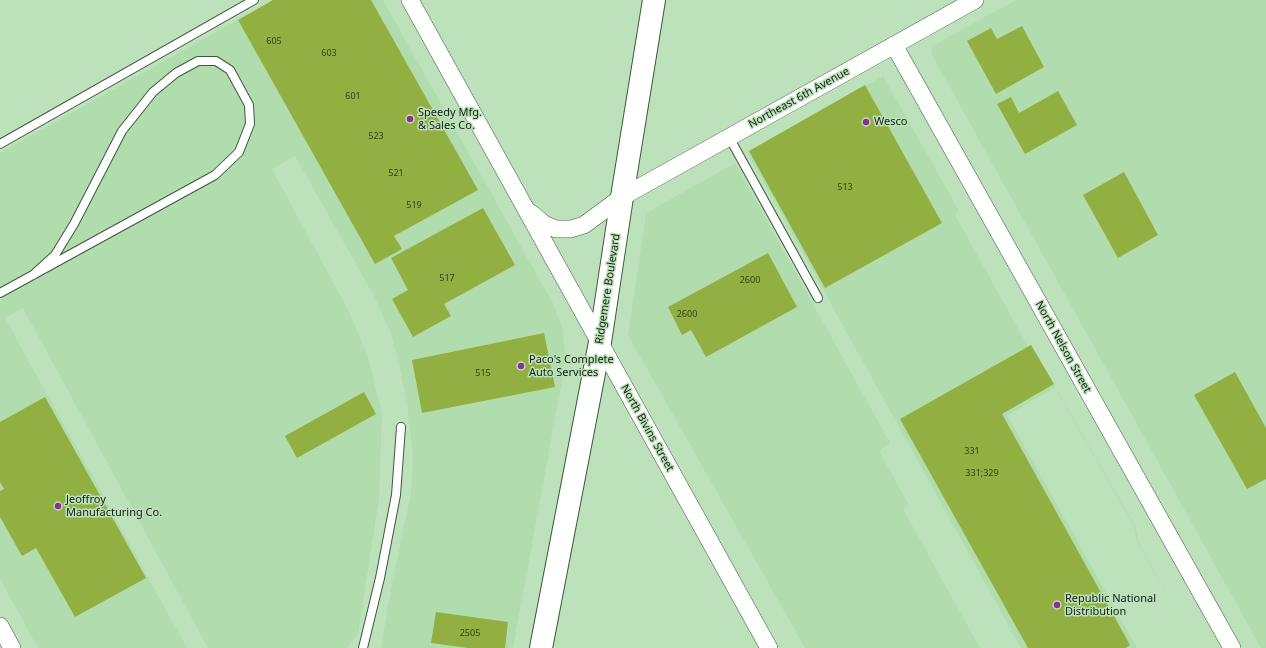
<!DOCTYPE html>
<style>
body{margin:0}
canvas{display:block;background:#bde2bb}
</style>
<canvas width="1266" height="648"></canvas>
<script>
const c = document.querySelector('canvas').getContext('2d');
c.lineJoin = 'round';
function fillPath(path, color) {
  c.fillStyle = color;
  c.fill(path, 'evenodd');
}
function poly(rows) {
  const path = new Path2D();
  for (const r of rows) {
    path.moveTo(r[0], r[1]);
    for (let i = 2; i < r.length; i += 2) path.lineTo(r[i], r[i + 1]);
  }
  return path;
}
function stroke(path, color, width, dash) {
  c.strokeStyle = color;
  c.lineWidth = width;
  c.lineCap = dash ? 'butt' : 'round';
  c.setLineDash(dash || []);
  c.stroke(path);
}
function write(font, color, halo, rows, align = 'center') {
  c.font = font + ' "Noto Sans",sans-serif';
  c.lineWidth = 3;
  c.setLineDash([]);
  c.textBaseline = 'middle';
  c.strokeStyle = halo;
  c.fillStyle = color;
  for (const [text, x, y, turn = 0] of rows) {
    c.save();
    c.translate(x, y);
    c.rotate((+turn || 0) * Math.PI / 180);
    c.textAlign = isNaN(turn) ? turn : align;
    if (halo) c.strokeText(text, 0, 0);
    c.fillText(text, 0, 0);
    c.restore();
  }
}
const built = poly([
 [273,0,383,0,537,275,553,303,562,327,565,352,563,375,513,648,381,648,388,605,411,493,413,455,408,410,397,354,389,329,374,296,295,156,272,169,347,308,368,356,382,415,379,499,358,634,347,648,208,648,23,308,5,318,187,648,38,648,0,579,0,153],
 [1016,0,1266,0,1266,648,1261,648,931,53,932,46],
 [883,76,958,209,956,217,1028,346,1031,345,1135,526,1139,544,1197,648,1138,544,1134,526,1055,388,1007,415,1137,648,1021,648,747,152],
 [735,163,890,443,879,451,909,505,903,509,980,648,805,648,628,335,646,213]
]);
const building = poly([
 [273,0,371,0,478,190,394,236,402,249,375,264,238,20],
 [1022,26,1044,67,996,94,967,41,991,28,997,39],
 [865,85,942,223,825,288,749,151],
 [1058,91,1077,125,1025,154,997,104,1011,97,1019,113],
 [1124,172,1158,235,1118,258,1083,195],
 [483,208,515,265,444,304,451,316,413,337,392,299,408,290,391,258],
 [768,253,797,307,706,357,691,330,682,335,668,307],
 [544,333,555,387,422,413,412,360],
 [1031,345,1054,384,1002,414,1130,645,1126,648,1028,648,900,419],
 [1235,372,1266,428,1266,479,1247,489,1194,395],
 [364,392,376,414,297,458,285,436],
 [45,397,146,578,75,617,36,548,22,556,0,517,0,491,4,489,0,482,0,422],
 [436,612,508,622,505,648,468,648,431,643]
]);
const service = poly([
 [729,137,818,298],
 [0,144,254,0],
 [0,293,215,175,239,152,250,124,249,105,230,70,216,61,198,61,176,73,153,92,122,131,74,224,55,255,33,275],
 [363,648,380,578,396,495,401,427]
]);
const minor = poly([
 [410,0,769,648],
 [894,45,1232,648],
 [531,213,544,224,556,229,571,229,584,225,622,197,975,0],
 [0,626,12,648]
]);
const secondary = poly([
 [541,648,600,342,622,197,654,0]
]);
const markers = [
 [410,119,4,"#8d2f99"],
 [866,122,4,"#8d2f99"],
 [521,366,4,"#8d2f99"],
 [58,506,4,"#8d2f99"],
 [1057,605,4,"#8d2f99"]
];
const numberNames = [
 ["605",274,41],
 ["603",329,53],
 ["601",353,96],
 ["523",376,136],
 ["521",396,173],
 ["513",845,187],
 ["519",414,205],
 ["517",447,278],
 ["2600",750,280],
 ["2600",687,314],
 ["515",483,373],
 ["331",972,451],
 ["331;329",982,473],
 ["2505",470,633]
];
const streetNames = [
 ["Northeast 6th Avenue",799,98,-29],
 ["Ridgemere Boulevard",608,289,-81],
 ["North Nelson Street",1063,347,61],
 ["North Bivins Street",647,428,61]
];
const poiNames = [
 ["Speedy Mfg.",418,113],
 ["& Sales Co.",418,126],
 ["Wesco",874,122],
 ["Paco's Complete",529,360],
 ["Auto Services",529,373],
 ["Jeoffroy",66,500],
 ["Manufacturing Co.",66,513],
 ["Republic National",1065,599],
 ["Distribution",1065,612]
];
fillPath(built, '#b1dcae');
fillPath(building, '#91b041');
stroke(service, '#3a5a39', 10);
stroke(minor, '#3a5a39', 18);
stroke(secondary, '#3a5a39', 24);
stroke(service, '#fff', 8);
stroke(minor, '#fff', 17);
stroke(secondary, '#fff', 22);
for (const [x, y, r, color] of markers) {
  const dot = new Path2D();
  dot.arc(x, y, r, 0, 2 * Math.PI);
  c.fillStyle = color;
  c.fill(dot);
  stroke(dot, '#bde2bb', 1.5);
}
write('9px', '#31421c', null, numberNames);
write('11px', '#111e10', '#bde2bb', streetNames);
write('11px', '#111e10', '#bde2bb', poiNames, 'left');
</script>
